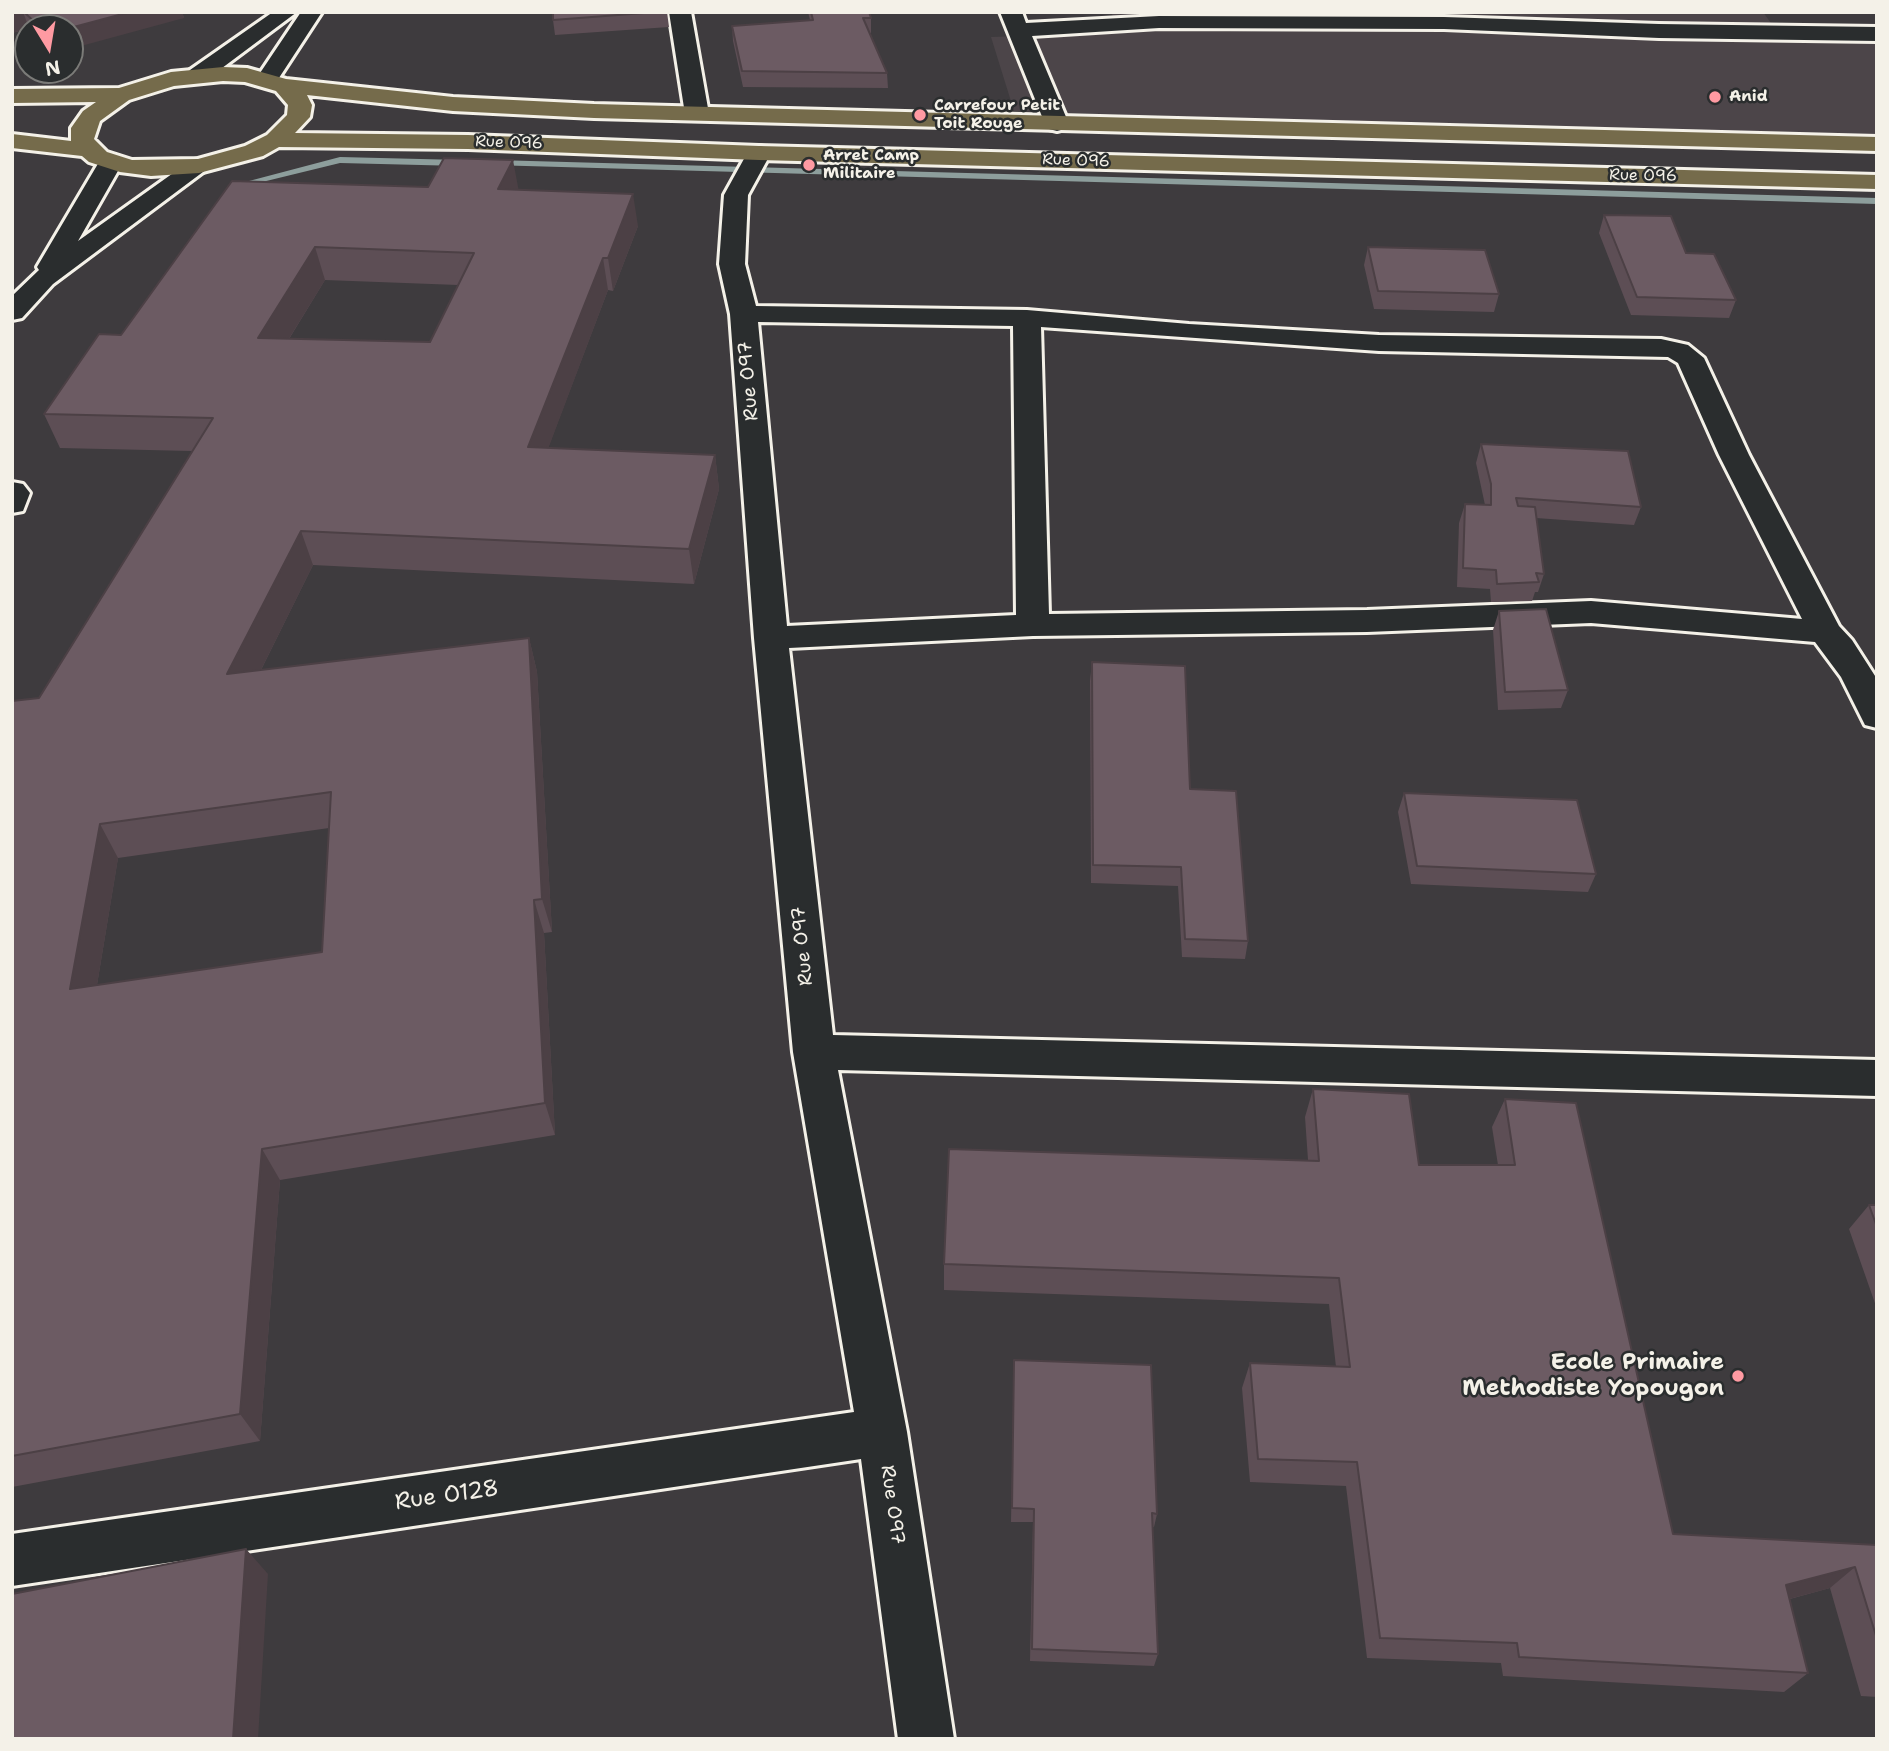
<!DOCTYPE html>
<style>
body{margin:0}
#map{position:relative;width:1889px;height:1751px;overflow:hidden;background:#3e3b3e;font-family:"Shantell Sans",sans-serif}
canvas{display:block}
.frame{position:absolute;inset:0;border:14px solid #f4f1e8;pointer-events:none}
.north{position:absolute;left:14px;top:14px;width:70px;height:70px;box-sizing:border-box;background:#2a2d2e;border:2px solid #7b7b78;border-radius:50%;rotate:169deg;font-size:19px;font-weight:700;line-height:28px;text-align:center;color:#f4f1e8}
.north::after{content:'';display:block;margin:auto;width:24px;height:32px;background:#ff9aa2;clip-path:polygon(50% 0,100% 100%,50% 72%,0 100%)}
</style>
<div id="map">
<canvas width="1889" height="1751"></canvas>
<div class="frame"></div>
<div class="north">N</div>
</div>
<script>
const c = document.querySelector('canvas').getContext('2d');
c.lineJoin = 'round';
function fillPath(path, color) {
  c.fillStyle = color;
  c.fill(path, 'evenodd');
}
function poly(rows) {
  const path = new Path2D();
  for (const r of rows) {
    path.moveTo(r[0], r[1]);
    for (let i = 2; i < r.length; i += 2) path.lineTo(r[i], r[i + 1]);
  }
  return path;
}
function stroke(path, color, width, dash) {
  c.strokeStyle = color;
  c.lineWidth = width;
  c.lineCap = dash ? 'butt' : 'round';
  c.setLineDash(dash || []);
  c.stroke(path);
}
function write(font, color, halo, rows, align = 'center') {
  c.font = font + ' "Shantell Sans",sans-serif';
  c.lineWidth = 5;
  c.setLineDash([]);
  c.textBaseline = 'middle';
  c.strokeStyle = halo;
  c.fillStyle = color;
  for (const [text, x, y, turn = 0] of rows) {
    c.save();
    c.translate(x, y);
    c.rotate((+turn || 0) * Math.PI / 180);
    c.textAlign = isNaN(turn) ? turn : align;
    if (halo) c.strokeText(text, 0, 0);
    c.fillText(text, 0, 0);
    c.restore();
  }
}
const built = poly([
 [1112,12,1763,12,1773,26,1877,29,1877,139,1014,111,991,37,1113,33]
]);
const stream = poly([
 [340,157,461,160,466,163,461,166,340,163,254,184,249,181,340,157],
 [494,160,1877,198,1877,204,490,165,489,163,494,160]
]);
const minor = poly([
 [273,12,297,12,206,80,190,80,187,75,190,70,273,12],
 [301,12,322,12,275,84,259,84,256,79,301,12],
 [669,12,691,12,709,114,705,119,689,119,685,114,669,12],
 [1000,12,1022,12,1026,23,1159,16,1444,17,1659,24,1877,27,1877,41,1659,38,1444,29,1159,28,1032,36,1069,124,1065,129,1057,131,1049,129,1045,124,1000,12],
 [759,146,768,148,771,153,748,195,745,264,756,306,1027,310,1189,324,1379,335,1661,339,1688,345,1704,358,1749,455,1839,626,1852,640,1877,679,1877,728,1865,725,1841,677,1815,642,1591,623,1367,632,1033,636,789,648,833,1035,1877,1060,1877,1096,838,1070,907,1432,954,1739,898,1739,861,1459,12,1586,12,1534,854,1412,793,1052,754,638,730,314,719,264,724,195,750,148,759,146],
 [758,322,1013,326,1016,615,787,626,758,322],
 [1041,327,1379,351,1668,357,1678,363,1719,455,1802,619,1591,601,1367,610,1049,614,1041,327],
 [111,155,120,157,123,162,78,241,190,161,199,159,208,161,211,166,53,284,22,318,12,320,12,296,39,270,37,267,99,162,102,157,111,155],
 [12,482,23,484,30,493,23,511,12,513,12,482]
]);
const major = poly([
 [223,67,247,68,286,79,453,97,594,104,1877,137,1877,151,594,118,453,111,307,95,312,105,310,117,295,133,468,135,759,146,1877,175,1877,189,759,160,468,149,279,147,263,156,199,173,151,176,120,172,89,162,82,156,12,148,12,134,71,141,71,128,83,111,96,102,12,103,12,89,119,88,171,72,223,67],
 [223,81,245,82,276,91,288,105,287,115,267,135,245,146,198,159,132,160,107,152,94,139,100,121,129,100,174,86,223,81]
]);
const wall = poly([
 [12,12,182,12,184,18,70,28,28,28,28,29,12,33],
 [553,12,667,12,669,27,555,35,553,20],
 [808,12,869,12,871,18,871,33,870,33,887,73,888,88,743,87,733,41,732,26,810,20],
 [232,181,519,190,638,226,613,291,608,290,548,448,715,455,719,489,694,584,313,565,261,670,529,638,537,672,552,932,544,933,555,1135,280,1180,260,1441,12,1487,12,701,39,698,192,451,60,448,44,414,121,335],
 [325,280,458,285,430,342,289,339],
 [329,828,322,952,97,985,118,858],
 [1604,215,1686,253,1736,300,1729,318,1631,315,1599,233],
 [1368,247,1499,294,1494,312,1374,309,1364,265],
 [1481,444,1641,507,1634,525,1536,518,1544,574,1538,592,1535,592,1532,601,1491,602,1490,589,1457,587,1459,523,1465,504,1485,505,1476,463],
 [1499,611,1568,690,1561,708,1498,710,1493,630],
 [1092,662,1190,789,1248,941,1245,959,1182,957,1178,886,1091,883,1090,681],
 [1404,793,1596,874,1588,892,1411,884,1398,812],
 [1313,1089,1419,1165,1498,1165,1492,1127,1505,1099,1673,1534,1877,1545,1877,1697,1861,1696,1830,1588,1790,1599,1808,1673,1784,1692,1503,1676,1501,1663,1367,1658,1346,1486,1250,1482,1242,1388,1250,1363,1336,1367,1329,1304,944,1290,944,1264,1308,1160,1305,1117],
 [1869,1205,1877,1205,1877,1309,1849,1229],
 [1014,1360,1157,1514,1154,1527,1152,1527,1158,1654,1154,1666,1030,1661,1033,1522,1011,1522]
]);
const shadedWall = poly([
 [23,12,29,28,12,33,12,13],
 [130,12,182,12,184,18,70,49,70,28],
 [513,160,519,192,498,189],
 [633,194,638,226,613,291,608,258],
 [315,247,325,280,269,371,258,338],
 [603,258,608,290,536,481,528,447],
 [715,455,719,489,694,584,689,549],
 [301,531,313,565,242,708,227,674],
 [529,638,537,672,552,932,542,899],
 [100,824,118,858,91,1021,70,989],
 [534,900,544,933,555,1135,545,1103],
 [262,1149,280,1180,260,1441,240,1414],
 [246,1549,268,1574,258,1739,233,1739],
 [1855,1567,1830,1588,1763,1606,1786,1585]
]);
const building = poly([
 [24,12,130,12,70,28,41,28,24,12],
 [553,12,657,12,553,20,553,12],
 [811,12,869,12,871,18,863,18,887,73,742,71,732,26,813,20,811,12],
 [444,158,513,160,498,189,633,194,608,258,603,258,528,447,715,455,689,549,301,531,227,674,529,638,542,899,534,900,545,1103,262,1149,240,1414,12,1456,12,701,39,698,213,418,44,414,99,334,121,335,232,181,428,187,444,158],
 [315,247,474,253,430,342,258,338,315,247],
 [331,792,322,952,70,989,100,824,331,792],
 [1604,215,1671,216,1686,253,1714,254,1736,300,1637,297,1604,215],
 [1368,247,1485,250,1499,294,1378,291,1368,247],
 [1481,444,1628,451,1641,507,1516,498,1518,506,1535,507,1544,574,1536,573,1539,582,1497,584,1496,570,1463,568,1465,504,1491,505,1491,484,1481,444],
 [1546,609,1568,690,1505,692,1499,611,1546,609],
 [1092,662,1185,666,1190,789,1236,791,1248,941,1185,939,1181,867,1093,865,1092,662],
 [1404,793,1577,800,1596,874,1417,866,1404,793],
 [1313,1089,1409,1094,1419,1165,1515,1165,1505,1099,1576,1103,1673,1534,1877,1545,1877,1639,1855,1567,1786,1585,1808,1673,1519,1657,1517,1643,1380,1638,1357,1462,1258,1459,1250,1363,1350,1367,1339,1278,944,1264,949,1149,1319,1161,1313,1089],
 [1869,1205,1877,1205,1877,1227,1869,1205],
 [1014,1360,1151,1365,1157,1514,1152,1513,1158,1654,1032,1649,1034,1509,1012,1508,1014,1360],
 [246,1549,233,1739,12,1739,12,1594,246,1549]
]);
const markers = [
 [1715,97,7,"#ff9aa2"],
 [920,115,7,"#ff9aa2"],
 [809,165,7,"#ff9aa2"],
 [1738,1376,7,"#ff9aa2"]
];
const farPoinames = [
 ["Anid",1729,97],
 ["Carrefour Petit",934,106],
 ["Toit Rouge",934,124],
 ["Arret Camp",823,156],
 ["Militaire",823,174]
];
const farStreetnames = [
 ["Rue O96",509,143,2],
 ["Rue O96",1076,161,2],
 ["Rue O96",1643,176,1]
];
const streetNames = [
 ["Rue O97",749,381,-95],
 ["Rue O97",803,946,-96],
 ["Rue O97",892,1505,82]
];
const nearPoinames = [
 ["Ecole Primaire",1724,1363],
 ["Methodiste Yopougon",1724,1389]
];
const nearStreetnames = [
 ["Rue O128",447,1496,-8]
];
fillPath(built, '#4c4549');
fillPath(stream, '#8d9e9c');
stroke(minor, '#f4f1e8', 6);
stroke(major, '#f4f1e8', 6);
fillPath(minor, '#2a2d2e');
fillPath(major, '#756b4b');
fillPath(wall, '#5d4e55');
fillPath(shadedWall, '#4c4045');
fillPath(building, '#6c5b63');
stroke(building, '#4c4045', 2);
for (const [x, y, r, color] of markers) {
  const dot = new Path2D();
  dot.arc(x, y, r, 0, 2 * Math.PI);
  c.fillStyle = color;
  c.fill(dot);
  stroke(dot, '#2a2d2e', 2.5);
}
write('bold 16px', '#f4f1e8', '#2a2d2e', farPoinames, 'left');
write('16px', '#f4f1e8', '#2a2d2e', farStreetnames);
write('19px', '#f4f1e8', '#2a2d2e', streetNames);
write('bold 23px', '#f4f1e8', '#2a2d2e', nearPoinames, 'right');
write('23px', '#f4f1e8', '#2a2d2e', nearStreetnames);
</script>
